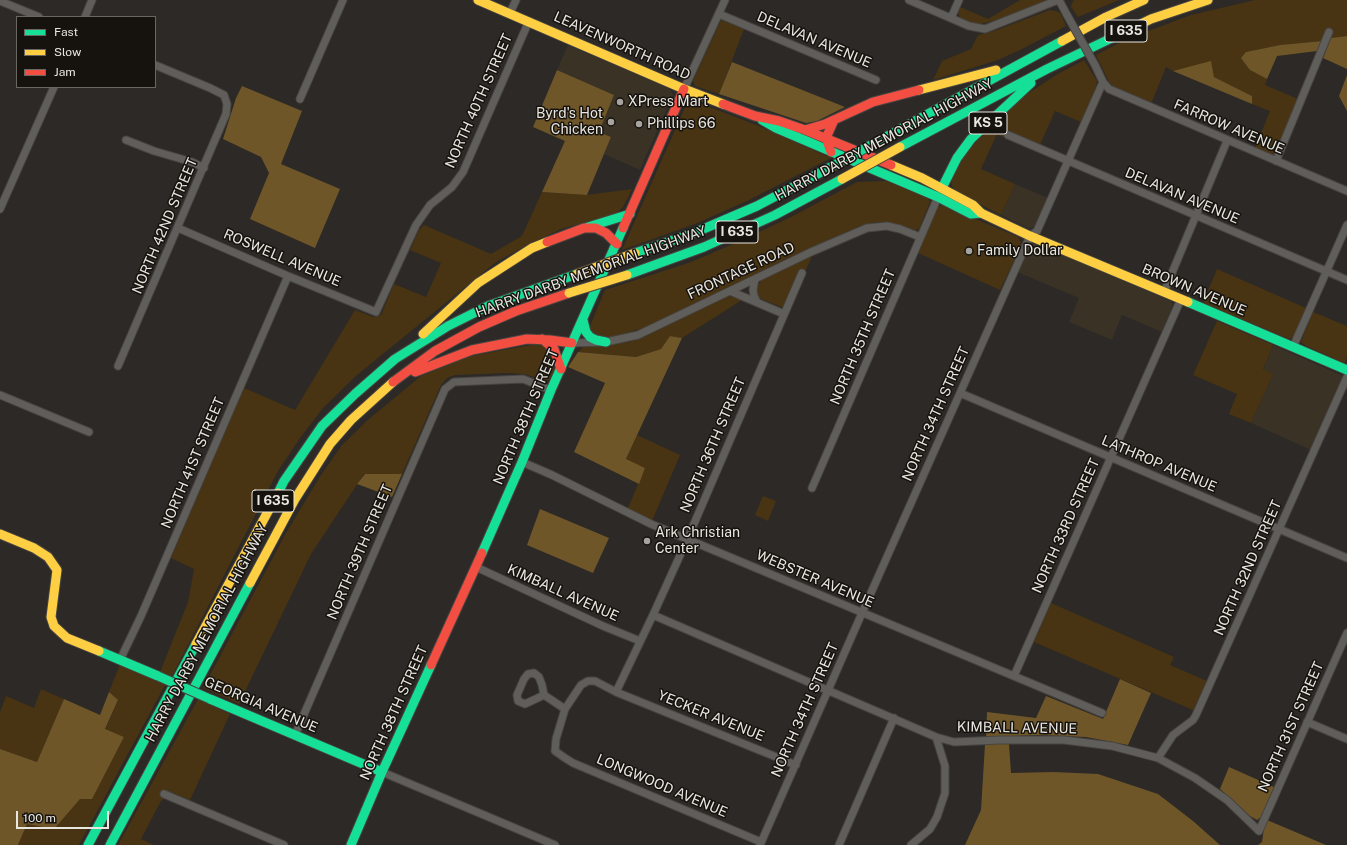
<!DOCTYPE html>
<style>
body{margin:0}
#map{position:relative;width:1347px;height:845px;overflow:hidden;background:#2c2926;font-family:"Public Sans",sans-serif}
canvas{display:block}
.legend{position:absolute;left:16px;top:16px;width:140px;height:72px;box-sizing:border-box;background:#16130f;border:1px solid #6a6763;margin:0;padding:5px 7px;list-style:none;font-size:12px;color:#e9e6e0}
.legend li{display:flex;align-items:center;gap:8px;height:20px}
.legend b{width:20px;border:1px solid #6a6763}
.scale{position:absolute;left:16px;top:811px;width:93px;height:18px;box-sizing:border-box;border:2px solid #e9e6e0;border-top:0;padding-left:5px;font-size:12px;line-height:14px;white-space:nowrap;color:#e9e6e0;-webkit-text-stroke:3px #16130f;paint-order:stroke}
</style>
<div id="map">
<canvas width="1347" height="845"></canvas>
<ul class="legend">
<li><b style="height:5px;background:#16e098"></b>Fast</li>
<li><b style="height:5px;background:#ffcf43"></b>Slow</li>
<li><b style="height:5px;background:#f24e42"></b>Jam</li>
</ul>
<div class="scale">100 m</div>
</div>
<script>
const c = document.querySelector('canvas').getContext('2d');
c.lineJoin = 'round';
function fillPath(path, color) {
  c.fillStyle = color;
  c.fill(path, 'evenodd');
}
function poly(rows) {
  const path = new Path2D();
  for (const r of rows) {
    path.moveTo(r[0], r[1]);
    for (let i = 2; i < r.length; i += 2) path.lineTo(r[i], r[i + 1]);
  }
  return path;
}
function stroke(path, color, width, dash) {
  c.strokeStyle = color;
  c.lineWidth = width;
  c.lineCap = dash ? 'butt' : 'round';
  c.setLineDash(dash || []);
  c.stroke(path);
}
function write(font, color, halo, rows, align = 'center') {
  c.font = font + ' "Public Sans",sans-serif';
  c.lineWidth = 3;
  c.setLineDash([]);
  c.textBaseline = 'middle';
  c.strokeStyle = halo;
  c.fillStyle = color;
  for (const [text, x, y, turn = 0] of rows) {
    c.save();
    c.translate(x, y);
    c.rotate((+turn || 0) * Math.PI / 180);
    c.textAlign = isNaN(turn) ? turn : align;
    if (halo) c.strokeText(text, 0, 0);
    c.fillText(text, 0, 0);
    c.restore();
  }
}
const built = poly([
 [568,45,670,89,673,95,640,170,604,154,611,137,599,132,614,95,557,70],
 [1015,184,1048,198,1037,224,1032,228,1028,228,1001,215],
 [1035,243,1171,301,1173,305,1162,332,1122,315,1112,340,1069,322,1079,298,1017,272,1030,245],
 [1273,345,1343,376,1311,450,1251,423,1273,374,1263,370]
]);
const green = poly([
 [1020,0,1050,0,1002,19,980,24,970,23,964,20,959,16,958,12,960,7,988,19],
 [1074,0,1119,0,1078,17,1071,7,1072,3],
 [1255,0,1347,0,1347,36,1331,38,1332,31,1327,29,1322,41,1280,45,1246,52,1250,70,1267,79,1265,85,1298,99,1276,154,1273,156,1255,148,1270,111,1252,104,1252,96,1214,77,1211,62,1173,71,1166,67,1151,104,1114,87,1109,82,1096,55,1127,39,1191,15],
 [1050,10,1056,11,1061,14,1066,26,1024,48,998,60,933,80,942,61,971,49,978,35,997,30],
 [721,20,744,29,719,94,695,86,693,81],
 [1084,60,1097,81,1096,87,1081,122,1055,111,1040,145,1007,130,1003,137,997,134,981,169,1015,184,1001,215,956,192,952,186,951,178,959,159,1021,98,1056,75],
 [691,103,699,103,759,126,831,158,747,201,695,224,622,250,686,105],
 [886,181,928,198,930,202,919,229,915,230,894,223,878,222,860,226,788,258,644,328,609,338,595,335,591,331,590,326,605,290,691,262,740,241,791,217,857,182],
 [632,189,623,207,616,214,561,229,528,245,496,262,357,375,323,408,300,438,278,471,172,676,160,672,188,602,194,569,171,558,244,388,295,410,355,310,373,317,381,315,394,284,426,297,441,263,410,250,419,230,424,225,491,254,522,236,542,192,587,195],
 [943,205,1018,237,1021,242,1020,248,1000,290,918,253,938,207],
 [812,256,806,270,800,269,785,305,782,307,761,299,757,295,756,290,761,280],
 [1217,269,1306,308,1294,337,1289,339,1203,303],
 [729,296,742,300,682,338,670,336,661,349,636,357,578,352,583,347,589,345,607,345,629,342,644,337],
 [1313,312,1347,326,1347,357,1345,363,1306,346,1301,342],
 [1217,321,1273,345,1263,369,1273,374,1251,423,1229,414,1237,394,1193,375],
 [531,345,541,345,546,348,554,365,554,374,549,380,545,381,525,374,508,373,455,375,447,378,441,385,402,474,364,474,311,554,239,704,203,688,286,533,321,475,342,445,369,419,421,376,471,356],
 [637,435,680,455,652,521,627,510,645,468,626,460],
 [763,496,776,501,768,521,755,515],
 [1051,603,1174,657,1170,665,1207,681,1193,710,1034,642],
 [120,664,165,685,79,845,18,845,27,824,54,828,80,799,92,798,124,737,105,730,118,701,109,692],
 [41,689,64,699,37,762,0,749,0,712,6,696,34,708],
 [198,699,230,714,190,800,171,792,161,801,141,839,154,845,118,845]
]);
const forest = poly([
 [1347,36,1347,69,1323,58,1331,38],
 [1322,41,1317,51,1277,56,1267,79,1250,70,1241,58,1246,52,1280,45],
 [1211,61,1214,77,1252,96,1252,104,1173,71],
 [732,62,845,107,817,121,806,123,719,94],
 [557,70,614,95,599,132,611,137,587,195,542,192,565,141,533,127],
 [1347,75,1347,111,1339,96],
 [242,86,302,111,281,164,340,189,315,248,250,219,269,173,261,157,223,139,236,98],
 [670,336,682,338,626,459,645,468,639,484,574,452,605,383,568,367,578,352,636,357,661,349],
 [365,474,402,474,392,497,357,484],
 [540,509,609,538,593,573,527,545],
 [1120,679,1151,693,1128,745,1086,737,1039,735,986,737,987,712,1036,718,1046,696,1103,719],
 [109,692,118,700,105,729,124,737,92,799,80,799,54,829,27,824,18,845,0,845,0,749,37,762,64,699,100,715],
 [985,744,1009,744,1011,773,1053,772,1098,774,1158,794,1193,821,1220,845,965,845,981,810],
 [1229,767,1274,787,1261,817,1257,820,1250,816,1220,789],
 [1267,820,1326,845,1258,845,1262,842,1264,828]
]);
const street = poly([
 [909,0,969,26,985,29,1058,0],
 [1059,0,1067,15],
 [0,1,39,17],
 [510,13,516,0],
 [719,14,876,80],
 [85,17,92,0],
 [951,18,959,0],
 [1095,65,1103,82,1109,89,1347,191],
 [684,89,725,0],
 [300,99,343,0],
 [1008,135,1347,280],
 [126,140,154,151,192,162,204,168],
 [1276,161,1329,32],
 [0,209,54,87],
 [178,228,288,276,376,312,416,225,430,205,452,187,463,172,529,21],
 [755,279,753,290,754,296,757,302],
 [730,291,784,314],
 [1164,292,1227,141],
 [572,343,606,342,638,335,811,252,867,228,887,226,900,229,920,237],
 [1293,347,1347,225],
 [118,366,226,114,227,104,224,95,210,88,155,65],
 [960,393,1347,558],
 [0,395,89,432],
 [522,462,552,475,651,524,1102,713],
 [812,488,938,197],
 [476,567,603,626,640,641],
 [653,615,936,737,954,742,999,740,1064,740,1112,746,1158,758,1195,778,1227,800,1259,831,1347,633],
 [120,660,141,616,288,276],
 [534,673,539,677,542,685,544,695,525,704,518,701,517,695,524,679,528,674,534,673],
 [1014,676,1181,299],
 [616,692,653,615,687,540,802,273],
 [544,695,565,709],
 [1307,722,1347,739],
 [295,735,445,389,454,382,523,379,551,390],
 [1158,758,1173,735,1193,720,1196,715,1347,377],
 [382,772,555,845],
 [164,794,284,845],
 [761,842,573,763,565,758,555,751,556,739,565,709,581,685,588,681,595,681,616,692,796,765],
 [760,845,862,613,1030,236,1037,231,1103,82],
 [839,845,894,718],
 [911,845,930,829,937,817,945,793,945,766,936,737]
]);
const fast = poly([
 [762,120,776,128,938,197,971,214,981,213],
 [882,139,1062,41],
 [900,147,1047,69,1120,34],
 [942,188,957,158,971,139,1031,83],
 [588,227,630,214],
 [635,253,694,233,757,206,827,169],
 [627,275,704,247,775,215,842,179],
 [1188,302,1347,370],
 [583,320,586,332,590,337,596,340,606,342],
 [278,493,284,481,322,426,355,394,395,359,448,326,488,306,577,274],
 [482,553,522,462,551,390,623,228],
 [99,651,158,676],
 [210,699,382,772],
 [88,845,196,644],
 [110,845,250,583],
 [351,845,382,772,431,665]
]);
const slow = poly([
 [478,0,684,89,723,104],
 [1120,34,1151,19,1208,0],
 [1062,41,1106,17,1144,0],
 [919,90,996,70],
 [891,165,922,178,973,205,981,213,1030,236,1188,302],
 [423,334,478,283,532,248,547,242],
 [0,534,34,548,48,557,57,570,51,617,54,626,67,638,99,651],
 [250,583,295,499,330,444,351,420,393,382],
 [196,644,278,493]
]);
const jam = poly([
 [723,104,755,116,779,121,805,130,891,165],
 [805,130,825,124,873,102,919,90],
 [831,152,826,138,834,120],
 [623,228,684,89],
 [547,242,584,228,596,228,606,233,617,244],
 [542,339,554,349,561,369],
 [415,372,472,350,527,339,550,340,572,343],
 [393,382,435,351,479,327,516,311,569,293],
 [431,665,482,553]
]);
const streetBridge = poly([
 [1067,15,1095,65]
]);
const fastBridge = poly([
 [827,169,882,139],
 [158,676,210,699]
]);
const slowBridge = poly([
 [842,179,900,147],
 [577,274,635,253],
 [569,293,627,275]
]);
const markers = [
 [620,102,4,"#a7a49f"],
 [611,122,4,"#a7a49f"],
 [639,124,4,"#a7a49f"],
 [969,251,4,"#a7a49f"],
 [647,541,4,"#a7a49f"]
];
const shields = [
 [1126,31,42],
 [988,123,38],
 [737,232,42],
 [273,501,42]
];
const shieldNames = [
 ["I 635",1126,31],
 ["KS 5",988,123],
 ["I 635",737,232],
 ["I 635",273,501]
];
const streetNames = [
 ["DELAVAN AVENUE",814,40,23],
 ["LEAVENWORTH ROAD",622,46,24],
 ["NORTH 40TH STREET",479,101,-66],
 ["FARROW AVENUE",1229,127,23],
 ["HARRY DARBY MEMORIAL HIGHWAY",884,140,-28],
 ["DELAVAN AVENUE",1182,196,23],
 ["NORTH 42ND STREET",165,226,-67],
 ["ROSWELL AVENUE",282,258,23],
 ["FRONTAGE ROAD",741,271,-25],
 ["HARRY DARBY MEMORIAL HIGHWAY",591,272,-20],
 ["BROWN AVENUE",1194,290,23],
 ["NORTH 35TH STREET",863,337,-67],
 ["NORTH 34TH STREET",936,414,-66],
 ["NORTH 38TH STREET",526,417,-67],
 ["NORTH 36TH STREET",713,445,-67],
 ["NORTH 41ST STREET",193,463,-67],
 ["LATHROP AVENUE",1159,464,23],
 ["NORTH 33RD STREET",1066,526,-66],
 ["NORTH 39TH STREET",360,552,-67],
 ["NORTH 32ND STREET",1248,568,-66],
 ["WEBSTER AVENUE",815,579,23],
 ["KIMBALL AVENUE",563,593,24],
 ["HARRY DARBY MEMORIAL HIGHWAY",207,633,-62],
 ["GEORGIA AVENUE",261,705,23],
 ["NORTH 34TH STREET",805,710,-66],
 ["NORTH 38TH STREET",394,713,-66],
 ["YECKER AVENUE",711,716,22],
 ["NORTH 31ST STREET",1291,727,-66],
 ["KIMBALL AVENUE",1017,728,1],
 ["LONGWOOD AVENUE",662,786,23]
];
const poiNames = [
 ["XPress Mart",628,102],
 ["Byrd's Hot",603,114,"right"],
 ["Chicken",603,130,"right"],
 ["Phillips 66",647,124],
 ["Family Dollar",977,251],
 ["Ark Christian",655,533],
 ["Center",655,549]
];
fillPath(built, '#393225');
fillPath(green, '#483412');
fillPath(forest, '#6f5629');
stroke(street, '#474441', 9);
stroke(fast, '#474441', 11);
stroke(slow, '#474441', 11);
stroke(jam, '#474441', 11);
stroke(street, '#605e5b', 7);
stroke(fast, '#16e098', 9);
stroke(slow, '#ffcf43', 9);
stroke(jam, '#f24e42', 9);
stroke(streetBridge, '#474441', 9, []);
stroke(fastBridge, '#474441', 11, []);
stroke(slowBridge, '#474441', 11, []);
stroke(streetBridge, '#605e5b', 7);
stroke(fastBridge, '#16e098', 9);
stroke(slowBridge, '#ffcf43', 9);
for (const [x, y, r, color] of markers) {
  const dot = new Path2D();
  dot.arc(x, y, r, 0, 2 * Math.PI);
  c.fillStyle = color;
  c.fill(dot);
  stroke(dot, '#16130f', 1.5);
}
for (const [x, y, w] of shields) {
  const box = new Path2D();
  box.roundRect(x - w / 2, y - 11, w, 22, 3);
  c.fillStyle = '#16130f';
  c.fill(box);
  stroke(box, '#e9e6e0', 1);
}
write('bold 13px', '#e9e6e0', null, shieldNames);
write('14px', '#e9e6e0', '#16130f', streetNames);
write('14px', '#e9e6e0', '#16130f', poiNames, 'left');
</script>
